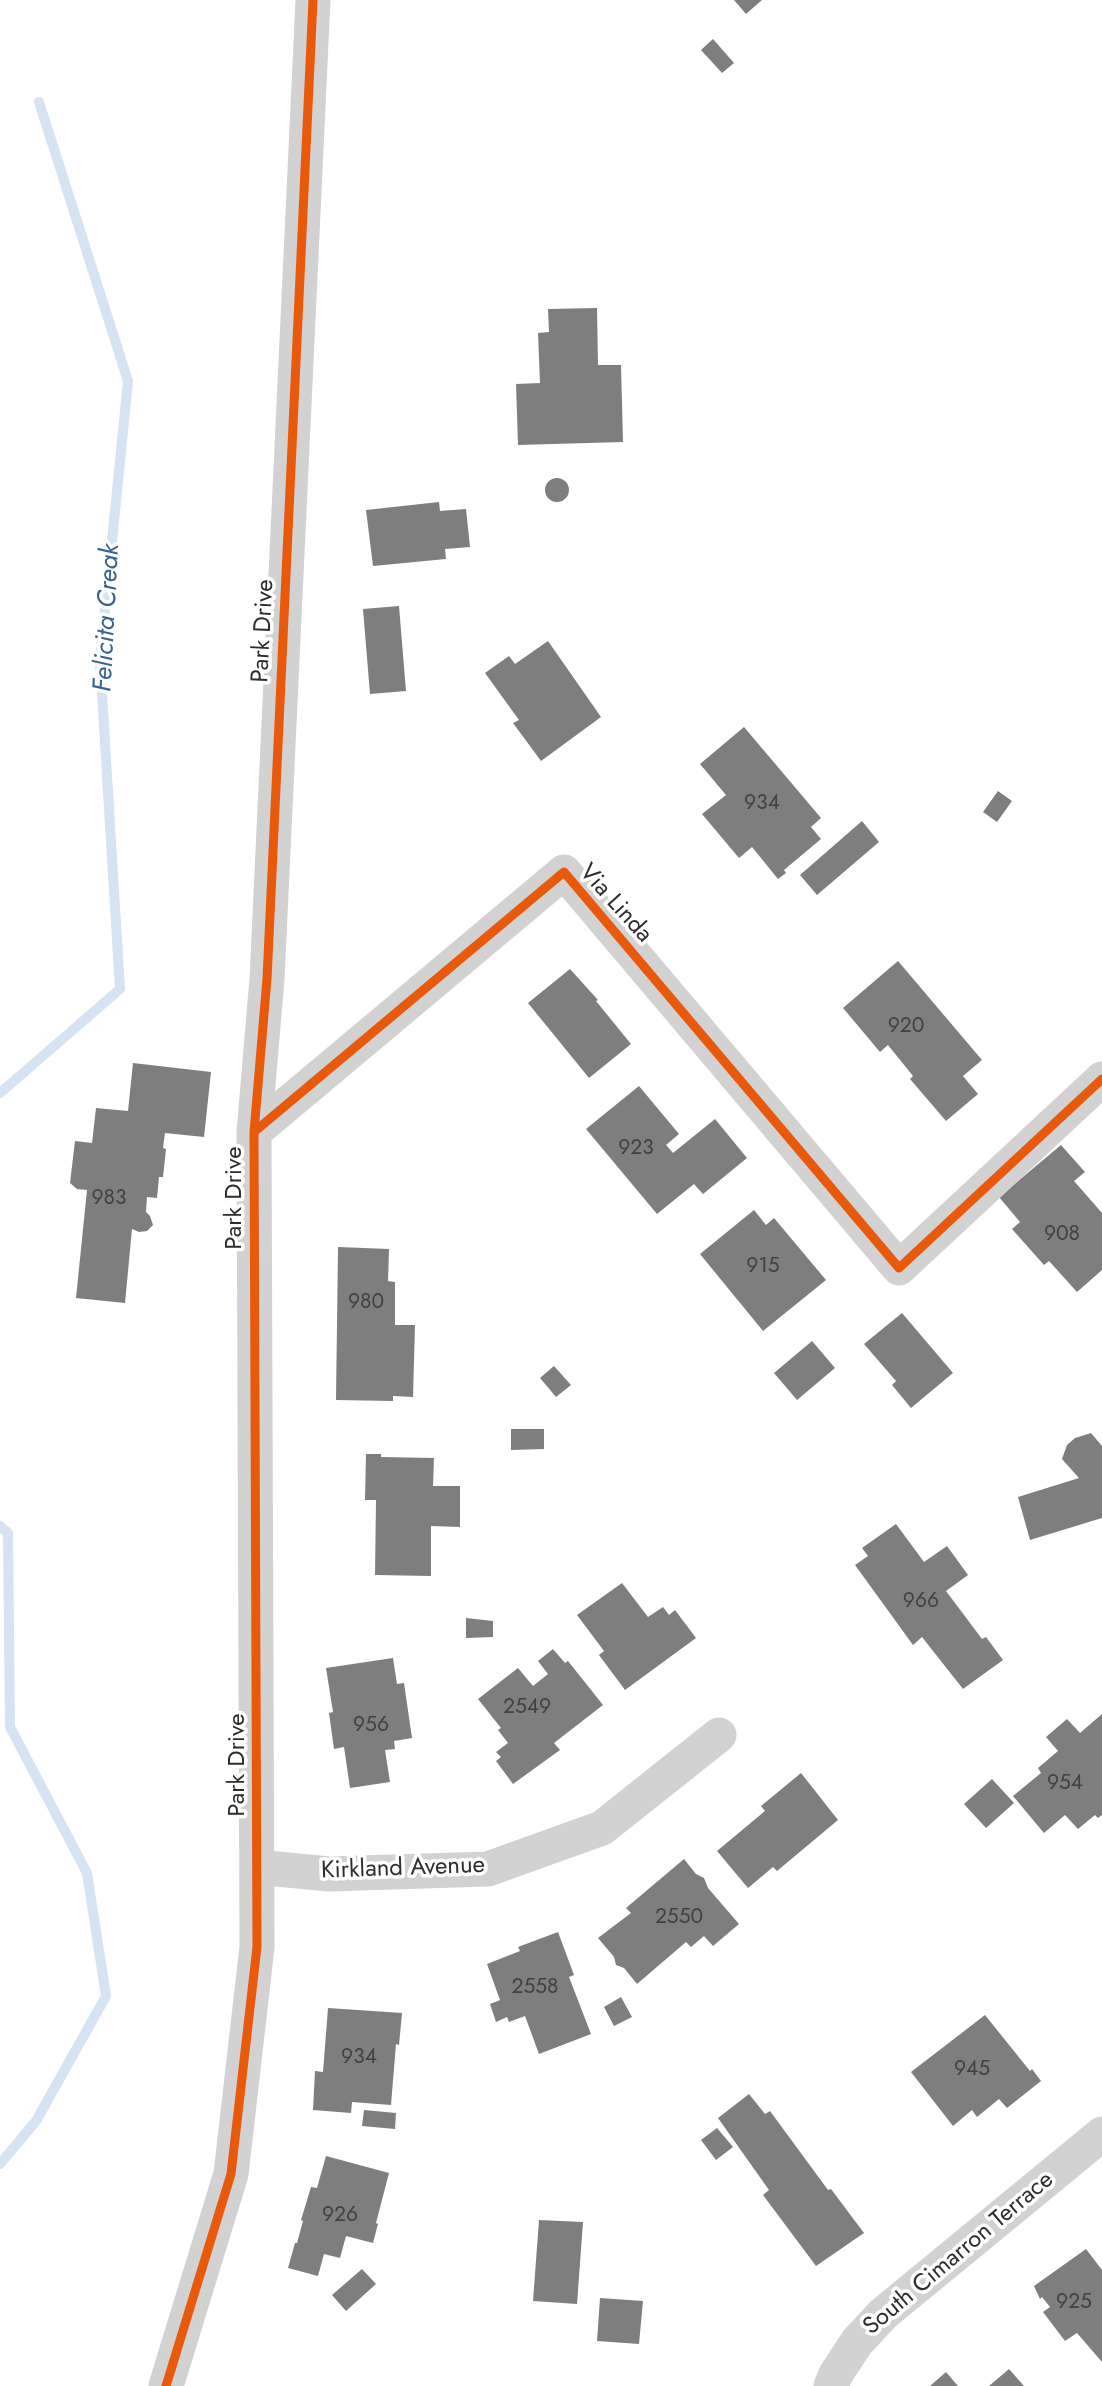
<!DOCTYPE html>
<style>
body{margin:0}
canvas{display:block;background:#fff}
</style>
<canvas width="1102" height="2386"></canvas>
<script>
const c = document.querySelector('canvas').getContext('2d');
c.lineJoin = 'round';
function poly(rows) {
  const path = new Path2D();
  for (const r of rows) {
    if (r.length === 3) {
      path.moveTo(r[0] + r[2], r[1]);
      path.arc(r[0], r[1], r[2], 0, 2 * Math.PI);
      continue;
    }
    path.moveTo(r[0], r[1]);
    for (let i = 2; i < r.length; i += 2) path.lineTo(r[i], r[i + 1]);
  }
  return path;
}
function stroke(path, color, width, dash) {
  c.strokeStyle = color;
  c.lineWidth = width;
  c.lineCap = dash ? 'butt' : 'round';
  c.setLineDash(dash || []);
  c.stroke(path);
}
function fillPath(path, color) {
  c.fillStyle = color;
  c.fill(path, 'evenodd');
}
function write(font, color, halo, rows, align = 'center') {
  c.font = font + ' Jost,sans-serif';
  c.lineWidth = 7;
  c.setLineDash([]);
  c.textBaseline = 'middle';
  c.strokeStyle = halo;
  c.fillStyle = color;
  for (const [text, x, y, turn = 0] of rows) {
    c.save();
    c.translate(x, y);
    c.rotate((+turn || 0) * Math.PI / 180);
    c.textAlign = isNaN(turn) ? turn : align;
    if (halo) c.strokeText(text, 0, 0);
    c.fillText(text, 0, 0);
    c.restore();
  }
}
const stream = poly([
 [0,1093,120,989,100,661,128,381,39,102],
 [0,1526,8,1533,10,1727,87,1873,106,1996,36,2121,0,2164]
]);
const building = poly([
 [734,0,762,0,746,14],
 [713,39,734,63,722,73,701,50],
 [597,308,598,365,621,365,623,442,518,445,516,384,540,383,538,333,549,332,548,309],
 [557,490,12],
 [439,502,440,511,466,509,470,547,445,549,446,559,373,566,366,510],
 [399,606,406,691,370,694,363,609],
 [548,641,601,717,541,761,513,723,519,720,485,673,509,656,515,664],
 [744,727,821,818,811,827,821,839,784,870,786,873,778,879,752,847,739,858,702,814,726,795,700,764],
 [998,791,1012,801,997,822,983,812],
 [862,821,879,842,817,895,800,875],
 [898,961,982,1060,963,1076,978,1094,946,1121,910,1079,913,1076,888,1045,880,1052,843,1008],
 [570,969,598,1000,596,1001,631,1044,589,1078,528,1003],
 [133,1063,211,1072,204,1137,165,1133,163,1148,166,1149,163,1177,159,1177,157,1198,147,1197,146,1212,150,1216,153,1225,147,1231,139,1232,132,1229,125,1303,76,1298,87,1190,77,1189,70,1183,75,1141,92,1143,96,1108,128,1111],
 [639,1086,679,1134,666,1145,673,1153,715,1119,747,1158,703,1194,694,1184,657,1214,586,1129],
 [1061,1145,1085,1172,1074,1181,1102,1213,1102,1270,1077,1292,1049,1261,1044,1265,1012,1229,1020,1222,999,1197],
 [754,1210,766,1225,774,1218,826,1280,763,1331,700,1254],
 [338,1247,389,1249,388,1281,395,1282,395,1325,415,1325,413,1397,393,1396,393,1401,336,1400],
 [902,1313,953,1373,911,1408,892,1385,896,1381,864,1344],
 [812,1341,835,1368,797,1400,774,1373],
 [554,1366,571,1385,556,1397,540,1378],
 [511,1429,544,1429,544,1449,511,1450],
 [1091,1433,1102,1446,1102,1518,1030,1540,1018,1497,1079,1478,1062,1459,1067,1445,1075,1438],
 [366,1454,381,1454,381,1457,434,1458,433,1486,460,1486,460,1527,431,1526,431,1576,375,1575,376,1500,365,1500],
 [896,1524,924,1562,947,1546,968,1575,946,1591,982,1639,986,1637,1003,1660,963,1689,922,1637,913,1645,855,1565,868,1556,862,1548],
 [622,1583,648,1617,663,1607,669,1615,675,1610,696,1638,625,1690,599,1655,604,1651,577,1615],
 [466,1618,493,1621,493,1637,466,1638],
 [553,1649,565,1663,568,1661,603,1705,554,1743,560,1750,513,1784,496,1761,501,1757,496,1752,508,1743,498,1730,501,1728,478,1699,518,1668,533,1686,548,1674,538,1661],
 [393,1658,397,1684,404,1683,412,1738,394,1741,395,1749,385,1750,390,1782,350,1788,344,1747,334,1749,329,1713,333,1712,326,1668],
 [1102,1714,1102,1815,1098,1818,1095,1815,1078,1829,1065,1815,1044,1833,1013,1796,1041,1773,1038,1768,1058,1751,1046,1737,1067,1719,1080,1733],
 [801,1773,838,1820,777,1871,773,1867,748,1888,717,1851,765,1811,761,1806],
 [992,1779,1014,1803,986,1828,964,1804],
 [684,1859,696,1874,704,1878,708,1888,739,1924,713,1946,704,1936,691,1947,686,1942,637,1984,624,1968,616,1965,614,1957,598,1938,631,1913,626,1908],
 [558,1932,574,1975,569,1977,591,2034,539,2054,525,2016,509,2022,507,2017,496,2022,490,2004,500,2000,487,1964,520,1951,518,1947],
 [621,1997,632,2017,614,2026,604,2007],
 [328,2008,402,2013,399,2045,396,2044,391,2105,352,2102,351,2113,313,2110,315,2071,323,2072],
 [985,2015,1030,2071,1032,2069,1041,2081,1007,2108,999,2099,977,2117,972,2110,953,2126,911,2072],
 [749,2094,765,2114,770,2111,828,2190,831,2189,864,2233,816,2266,763,2195,769,2190,718,2118],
 [364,2110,396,2113,395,2129,362,2126],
 [717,2128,733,2147,716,2160,701,2140],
 [326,2156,389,2173,376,2223,378,2224,373,2243,346,2236,340,2258,324,2254,318,2276,288,2268,295,2243,297,2243,303,2221,301,2220,311,2187,317,2188],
 [539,2220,583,2222,577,2304,533,2301],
 [1086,2249,1102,2270,1102,2362,1077,2333,1065,2341,1043,2312,1050,2307,1042,2297,1040,2299,1034,2286],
 [362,2269,376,2284,346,2311,332,2295],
 [600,2298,643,2301,639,2344,597,2341],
 [1009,2369,1024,2386,989,2386],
 [946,2372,958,2386,930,2386]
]);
const minor = poly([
 [254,1132,564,872,899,1268,1102,1079],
 [257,1867,329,1874,488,1869,602,1828,719,1735],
 [166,2386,231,2174,257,1947,254,1132,267,979,313,0],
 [831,2386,836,2374,857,2342,883,2314,1102,2134]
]);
const cycleway = poly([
 [254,1132,564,872,899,1268,1102,1079],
 [166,2386,231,2174,257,1947,254,1132,267,979,313,0]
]);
const numberNames = [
 ["934",762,804],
 ["920",906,1027],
 ["923",636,1149],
 ["983",109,1199],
 ["908",1062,1235],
 ["915",763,1267],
 ["980",366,1303],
 ["966",921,1602],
 ["2549",527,1708],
 ["956",371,1726],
 ["954",1065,1784],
 ["2550",679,1918],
 ["2558",535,1988],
 ["934",359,2058],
 ["945",972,2070],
 ["926",340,2216],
 ["925",1074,2303]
];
const streetNames = [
 ["Park Drive",264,631,-87],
 ["Via Linda",615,904,48],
 ["Park Drive",235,1198,-90],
 ["Park Drive",238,1765,-90],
 ["Kirkland Avenue",403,1869,-2],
 ["South Cimarron Terrace",959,2254,-40]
];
const waterNames = [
 ["Felicita Creak",108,618,-87]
];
stroke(stream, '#d6e3f2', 10);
fillPath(building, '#7e7e7e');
stroke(minor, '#d2d2d2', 35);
stroke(cycleway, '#e8590c', 9);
write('21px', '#414141', null, numberNames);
write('24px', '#2d2d2d', '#fff', streetNames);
write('italic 26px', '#396290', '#fff', waterNames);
</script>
